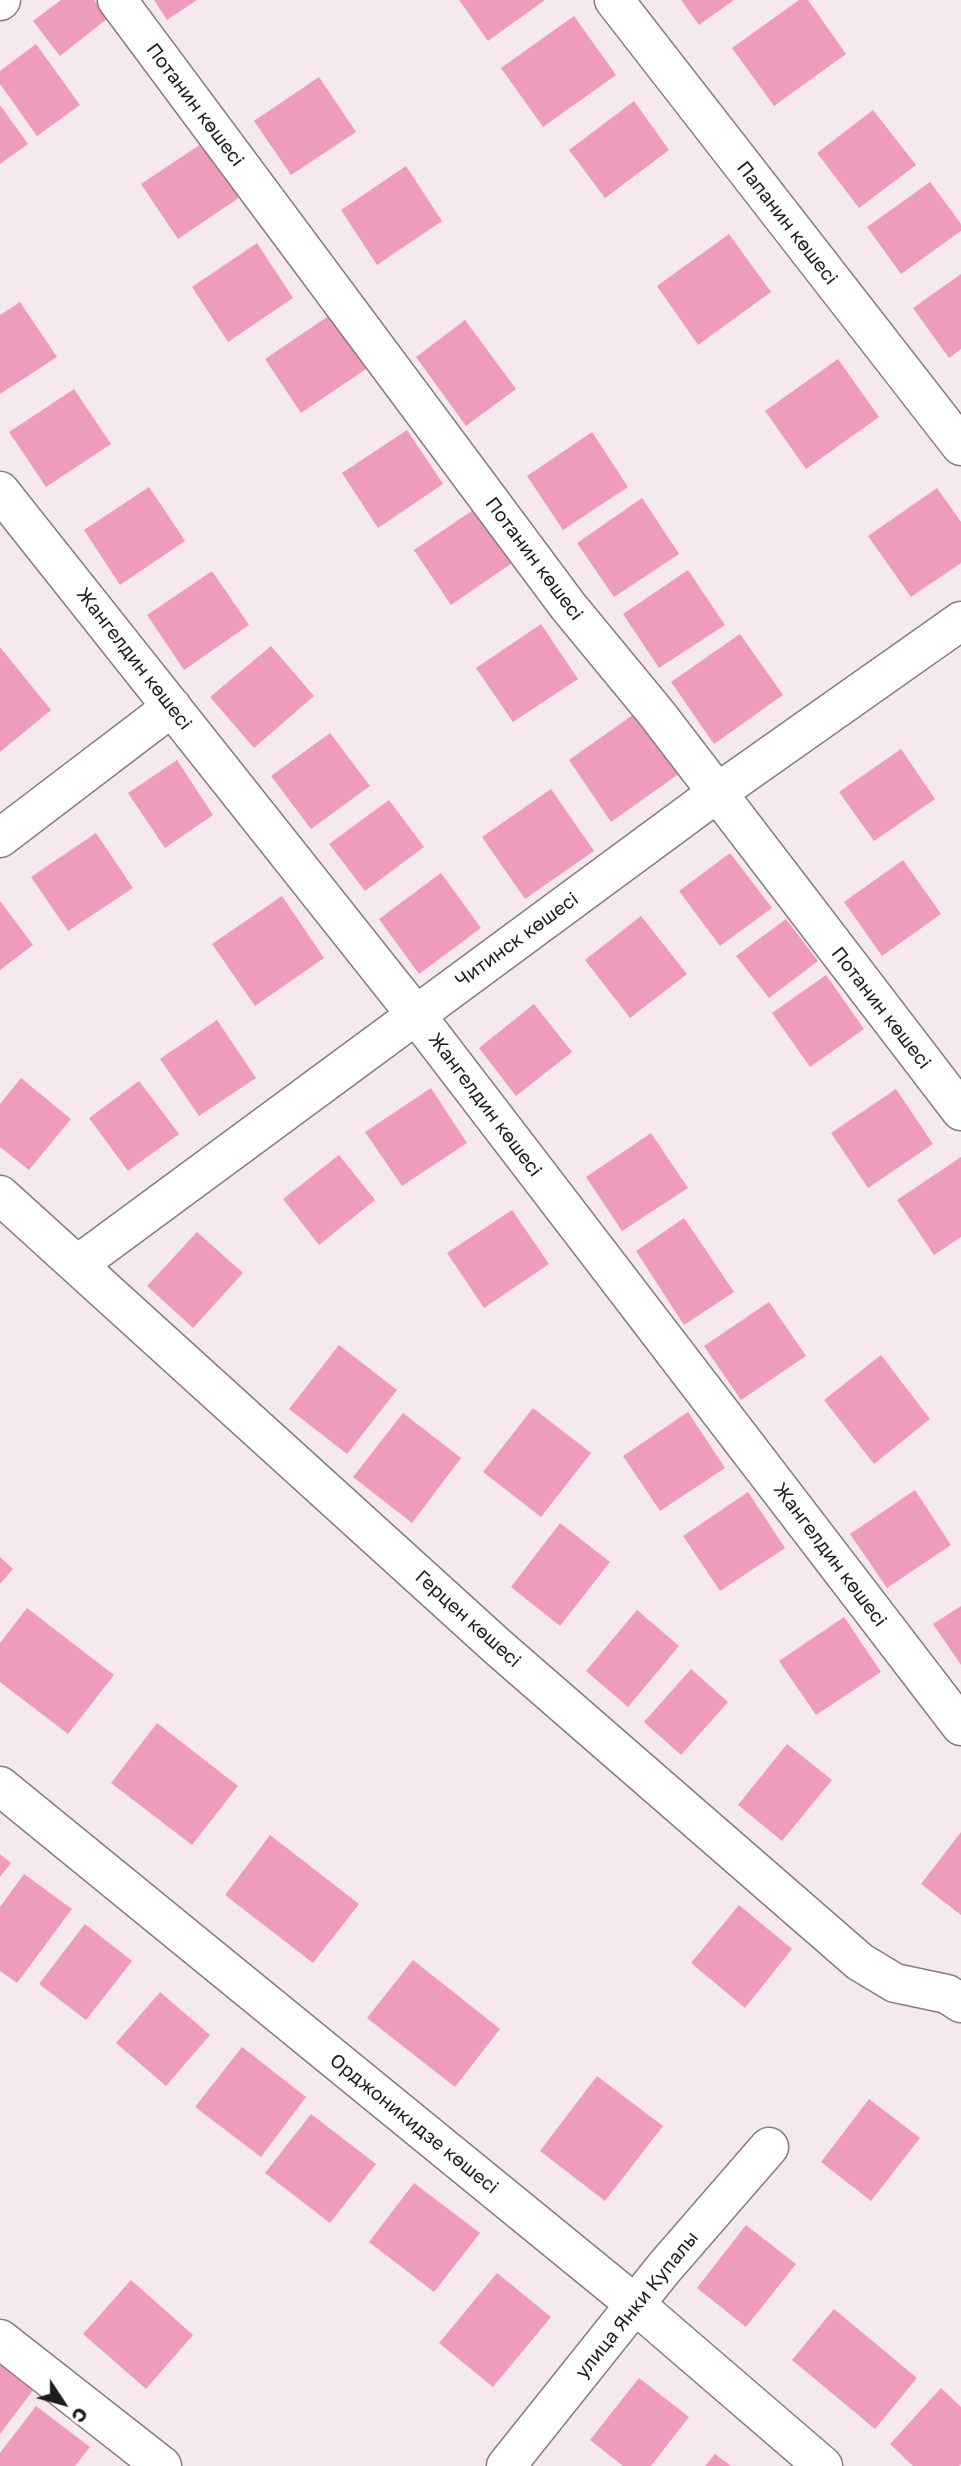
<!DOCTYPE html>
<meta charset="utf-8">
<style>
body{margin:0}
#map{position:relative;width:961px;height:2466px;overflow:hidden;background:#f6e9ee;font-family:"Golos Text",sans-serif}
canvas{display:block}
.north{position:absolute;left:28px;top:2368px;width:70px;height:70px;-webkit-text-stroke:5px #fff;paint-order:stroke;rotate:126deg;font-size:19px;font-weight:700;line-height:28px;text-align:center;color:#201b1d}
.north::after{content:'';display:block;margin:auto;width:24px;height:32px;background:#201b1d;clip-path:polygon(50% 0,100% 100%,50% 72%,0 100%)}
</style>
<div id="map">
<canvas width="961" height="2466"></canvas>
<div class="north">С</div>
</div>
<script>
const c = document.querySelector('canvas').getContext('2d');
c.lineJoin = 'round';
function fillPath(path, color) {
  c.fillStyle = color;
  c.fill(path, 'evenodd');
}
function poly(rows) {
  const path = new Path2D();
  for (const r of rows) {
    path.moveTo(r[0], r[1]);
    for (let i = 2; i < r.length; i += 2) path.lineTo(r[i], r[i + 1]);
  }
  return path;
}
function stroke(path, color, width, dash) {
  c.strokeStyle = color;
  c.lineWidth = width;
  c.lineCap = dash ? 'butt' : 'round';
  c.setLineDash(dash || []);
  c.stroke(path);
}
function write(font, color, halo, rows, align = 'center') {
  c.font = font + ' "Golos Text",sans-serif';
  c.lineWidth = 5;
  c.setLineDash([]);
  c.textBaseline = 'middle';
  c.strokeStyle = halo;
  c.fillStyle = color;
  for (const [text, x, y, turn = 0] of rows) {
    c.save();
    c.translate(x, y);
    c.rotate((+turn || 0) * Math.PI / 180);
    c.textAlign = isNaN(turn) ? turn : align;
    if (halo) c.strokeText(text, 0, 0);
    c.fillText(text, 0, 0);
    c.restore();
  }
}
const building = poly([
 [61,0,94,0,108,18,60,56,33,21],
 [154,0,197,0,167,20],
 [459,0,545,0,488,41],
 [681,0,734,0,699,25],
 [799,0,808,0,846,54,774,106,732,48],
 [574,16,616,75,543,127,501,68],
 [36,44,80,105,37,136,0,84,0,71],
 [319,77,356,132,291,175,254,121],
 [634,101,669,150,605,198,569,150],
 [0,105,28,144,0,164],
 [873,110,916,165,859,208,817,153],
 [207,140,243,195,178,239,141,184],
 [406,166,442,221,377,265,341,210],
 [930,182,961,224,961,231,901,274,867,227],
 [729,234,771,292,698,345,657,286],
 [257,243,293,298,228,342,192,287],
 [961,274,961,349,949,358,913,308],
 [20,302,57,357,0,394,0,315],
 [330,315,366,369,301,413,265,359],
 [465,320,516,389,466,426,416,357],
 [838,359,879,417,806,469,765,411],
 [74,389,111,444,46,487,9,432],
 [407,430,443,484,378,528,342,473],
 [592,432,628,487,563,530,527,476],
 [149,487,185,541,120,585,84,530],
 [937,488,961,522,961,563,911,597,868,536],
 [642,498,679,554,614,597,577,543],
 [479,506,515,561,451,605,414,550],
 [688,570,725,625,659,668,623,614],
 [212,571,249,625,184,670,147,615],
 [541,624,578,679,513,722,476,668],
 [740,634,783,695,714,744,671,682],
 [271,646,314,696,254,748,210,697],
 [0,647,51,710,0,752],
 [637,712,680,773,611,822,569,760],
 [330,733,370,786,311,829,271,776],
 [901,749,935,799,874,841,839,792],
 [177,760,213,815,165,848,128,793],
 [551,789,594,851,525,899,482,837],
 [389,800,424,847,365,891,329,844],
 [96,833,133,888,68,931,31,877],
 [730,853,772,908,720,946,679,891],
 [903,860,941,914,882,956,844,902],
 [441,873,481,928,419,974,379,919],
 [282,896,324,958,255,1006,212,944],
 [0,901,33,945,0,970],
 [641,916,687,974,630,1018,585,960],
 [786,919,818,961,769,998,736,956],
 [826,975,864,1029,810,1067,772,1013],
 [534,1004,572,1052,516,1096,479,1048],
 [217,1020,256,1078,199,1116,160,1059],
 [21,1078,71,1119,29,1170,0,1147,0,1104],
 [139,1081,179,1134,128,1171,89,1118],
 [431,1088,467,1143,402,1186,365,1132],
 [896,1089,933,1144,868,1188,831,1133],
 [651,1133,688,1188,622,1231,586,1177],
 [339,1155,375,1200,319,1245,283,1199],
 [961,1157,961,1237,934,1255,897,1200],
 [512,1210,549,1264,484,1308,447,1253],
 [684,1218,734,1292,684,1325,636,1251],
 [197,1232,243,1273,193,1328,147,1286],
 [769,1302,806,1356,741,1400,704,1346],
 [339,1345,397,1390,347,1454,289,1409],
 [881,1355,930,1419,874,1464,824,1400],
 [533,1408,591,1453,541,1517,483,1472],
 [688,1412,725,1468,660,1511,623,1456],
 [403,1413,461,1458,412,1523,353,1477],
 [915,1490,951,1545,887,1588,850,1534],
 [748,1492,785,1548,720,1591,683,1536],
 [560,1523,610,1562,560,1626,511,1587],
 [0,1557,13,1569,0,1584],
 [961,1606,961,1665,933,1624],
 [27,1608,114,1675,68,1734,0,1682,0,1643],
 [637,1610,679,1646,628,1707,586,1671],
 [844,1617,881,1672,816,1715,779,1661],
 [691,1669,728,1702,681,1755,644,1722],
 [157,1723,238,1786,192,1845,111,1783],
 [787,1744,832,1780,782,1841,738,1805],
 [961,1832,961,1915,921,1884],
 [270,1835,359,1904,313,1963,225,1895],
 [0,1854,11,1863,0,1877],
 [24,1874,72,1909,17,1983,0,1971,0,1907],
 [739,1905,792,1949,745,2008,691,1963],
 [85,1924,132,1961,86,2020,39,1984],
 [413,1960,500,2029,455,2087,367,2018],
 [160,1992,210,2035,166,2086,116,2043],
 [242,2047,306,2097,261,2157,195,2107],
 [597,2076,663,2126,605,2201,540,2151],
 [869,2099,920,2138,871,2201,821,2162],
 [311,2114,376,2164,330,2223,265,2173],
 [414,2183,480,2233,434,2292,369,2242],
 [746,2225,796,2264,746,2327,697,2288],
 [497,2273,551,2317,493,2387,439,2343],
 [131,2280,193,2335,146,2389,83,2334],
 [834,2309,917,2378,875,2429,792,2360],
 [0,2363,34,2389,0,2434],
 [639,2378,689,2417,651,2466,623,2466,590,2440],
 [941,2388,961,2407,961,2464,959,2466,913,2466,890,2444],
 [36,2406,90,2447,75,2466,0,2466,0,2453],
 [715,2454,731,2466,705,2466]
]);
const minor = poly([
 [117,0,568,606,657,714,961,1111],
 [0,491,416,1015,961,1726],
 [0,838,172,707],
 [0,1195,499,1648,860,1962,895,1983,947,1994,961,2003],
 [77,1265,717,793,961,621],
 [0,1786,636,2305,823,2466],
 [0,2339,162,2466],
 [506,2466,664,2268,769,2147]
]);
const tertiary = poly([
 [0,1,1,0]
]);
const secondary = poly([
 [614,0,961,446]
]);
const streetNames = [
 ["Потанин көшесі",195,105,53],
 ["Папанин көшесі",787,223,52],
 ["Потанин көшесі",534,559,53],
 ["Жангелдин көшесі",134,659,52],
 ["Читинск көшесі",517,940,-36],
 ["Потанин көшесі",881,1008,52],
 ["Жангелдин көшесі",485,1105,53],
 ["Жангелдин көшесі",830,1555,53],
 ["Герцен көшесі",468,1619,42],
 ["Орджоникидзе көшесі",414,2124,39],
 ["улица Янки Купалы",637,2305,-51]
];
fillPath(building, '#ef9cbc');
stroke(minor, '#877c80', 41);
stroke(tertiary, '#877c80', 41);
stroke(secondary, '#877c80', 41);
stroke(minor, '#fff', 38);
stroke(tertiary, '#fff', 38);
stroke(secondary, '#fff', 38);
write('19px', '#201b1d', '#fff', streetNames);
</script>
